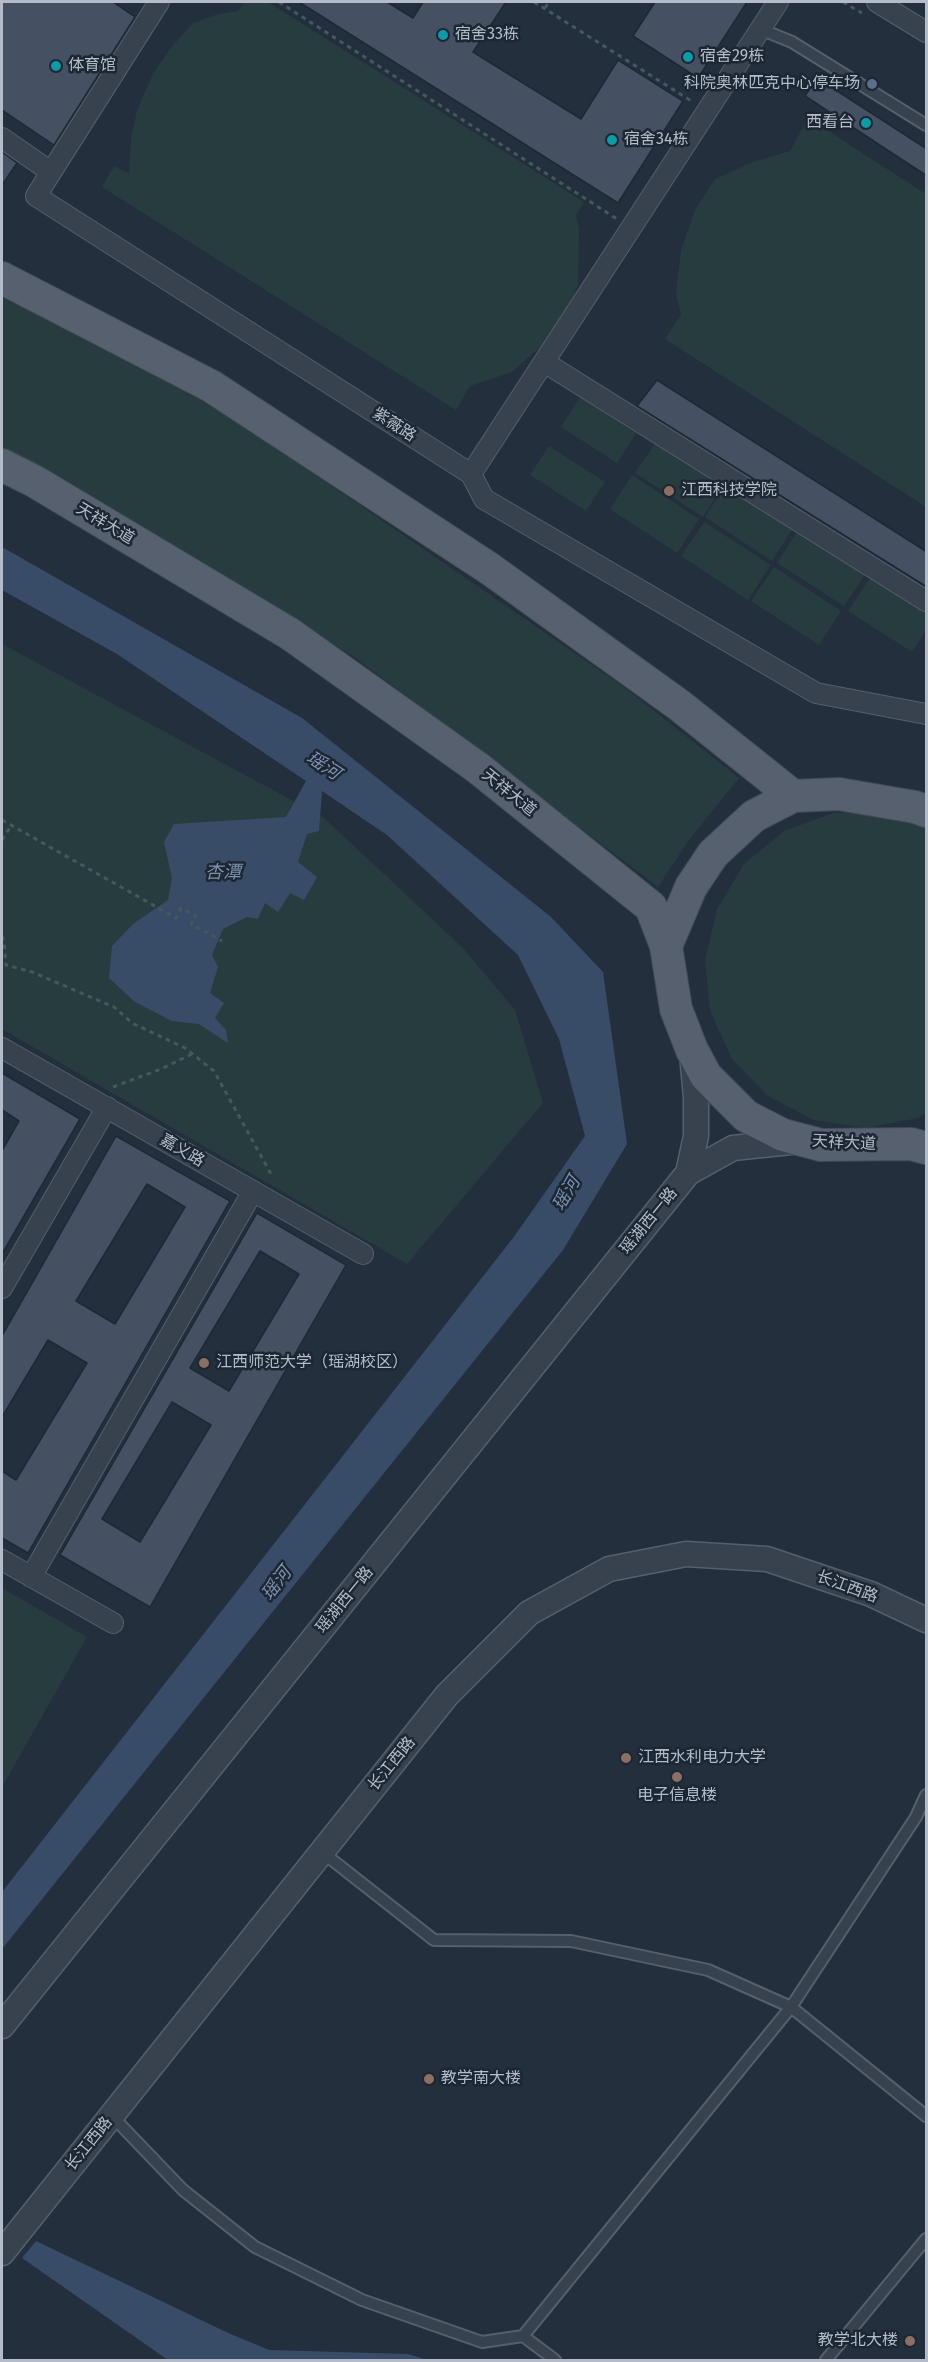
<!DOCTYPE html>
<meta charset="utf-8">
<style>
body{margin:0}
#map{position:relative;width:928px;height:2362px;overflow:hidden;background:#242f3e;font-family:"Fira Sans",sans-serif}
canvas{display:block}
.frame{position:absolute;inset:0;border:3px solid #b4bcc9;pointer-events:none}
</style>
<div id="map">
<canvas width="928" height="2362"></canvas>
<div class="frame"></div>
</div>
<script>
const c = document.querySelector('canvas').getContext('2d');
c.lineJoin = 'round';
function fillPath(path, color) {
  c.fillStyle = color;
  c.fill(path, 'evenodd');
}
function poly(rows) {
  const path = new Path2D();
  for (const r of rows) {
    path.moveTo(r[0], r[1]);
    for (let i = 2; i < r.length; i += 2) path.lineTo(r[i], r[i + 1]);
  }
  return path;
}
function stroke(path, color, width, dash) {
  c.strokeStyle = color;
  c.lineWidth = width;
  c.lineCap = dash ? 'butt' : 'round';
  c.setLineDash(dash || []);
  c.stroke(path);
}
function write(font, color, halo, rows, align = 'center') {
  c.font = font + ' "Fira Sans","Noto Sans SC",sans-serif';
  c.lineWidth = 5;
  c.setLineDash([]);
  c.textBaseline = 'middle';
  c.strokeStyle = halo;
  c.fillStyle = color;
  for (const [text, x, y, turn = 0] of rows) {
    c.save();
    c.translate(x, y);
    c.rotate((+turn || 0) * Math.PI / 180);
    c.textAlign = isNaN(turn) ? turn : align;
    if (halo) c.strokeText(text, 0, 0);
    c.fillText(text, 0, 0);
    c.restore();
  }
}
const green = poly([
 [244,2,268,2,584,202,576,215,579,229,578,285,557,332,512,372,470,386,456,410,102,187,114,166,129,174,131,140,137,110,153,74,169,50,193,23,218,14,238,11],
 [808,118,926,194,926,507,665,339,681,315,676,293,681,250,695,210,715,179,753,162,790,151],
 [2,297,213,404,624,687,739,778,689,840,658,887,353,656,2,449],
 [580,397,636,433,617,463,561,427],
 [658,439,725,483,703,517,635,473],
 [549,446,605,482,586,511,530,475],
 [632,475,699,519,677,553,610,509],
 [727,483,794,527,772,561,705,517],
 [704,522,771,565,748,600,681,556],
 [799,529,866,573,844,606,777,563],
 [774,567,841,611,819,645,751,601],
 [872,575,926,611,926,630,912,652,848,611],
 [2,644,323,817,463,948,515,1010,543,1103,407,1264,2,1029],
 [886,811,926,824,926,1113,918,1118,866,1128,814,1120,768,1096,732,1059,710,1011,705,960,717,909,744,864,784,831,833,813],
 [2,1588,87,1637,2,1787]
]);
const water = poly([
 [2,547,302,718,551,917,603,972,627,1144,563,1250,2,1949,2,1892,513,1238,585,1136,559,1039,518,955,387,835,322,791,319,831,307,834,298,862,317,877,304,900,290,893,278,912,265,903,258,919,247,917,223,929,212,955,218,967,210,993,224,1003,215,1018,226,1030,228,1043,199,1024,172,1021,135,1002,109,978,112,946,133,924,168,900,172,878,164,842,174,824,286,817,306,781,117,654,2,590],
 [36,2241,226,2332,269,2350,408,2354,427,2360,168,2360,22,2258]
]);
const building = poly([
 [2,2,113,2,135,17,54,145,2,110,2,2],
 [299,2,387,2,413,18,423,2,506,2,473,52,581,119,618,60,683,101,618,203,299,2],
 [655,2,747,2,698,78,633,36,655,2],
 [817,78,927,149,927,176,805,96,817,78],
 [2,152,17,163,2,185,2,152],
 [657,380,927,552,927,587,637,406,657,380],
 [2,1073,80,1119,2,1254,2,1151,19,1121,2,1110,2,1073],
 [116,1136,230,1201,28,1553,2,1538,2,1471,16,1480,87,1363,48,1340,2,1417,2,1336,116,1136],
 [147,1184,185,1207,115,1324,76,1301,147,1184],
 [257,1213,346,1265,150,1607,60,1555,257,1213],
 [260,1251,299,1274,229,1391,190,1368,260,1251],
 [172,1402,211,1425,140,1542,102,1519,172,1402]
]);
const path = poly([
 [279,2,617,219],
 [534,2,693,102],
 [843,2,862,13],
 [545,8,549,2],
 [2,820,176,918,181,908,196,916,191,924,222,941],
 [2,840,11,826],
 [2,936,4,942,6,965,32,972,114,1007,132,1023,185,1048,214,1071,271,1174],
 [113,1087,161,1069,192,1054]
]);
const service = poly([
 [760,29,792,42,926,125],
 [322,1852,434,1940,571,1941,708,1970,791,2007,926,2116],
 [112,2116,183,2190,255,2247,362,2300,482,2342,523,2336,555,2360],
 [523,2336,791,2007,916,1817,926,1795],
 [826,2360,926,2239]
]);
const minor = poly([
 [159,2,36,196,471,474,778,2],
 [877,2,926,32],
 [2,138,51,172],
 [544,362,926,601],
 [471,474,484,499,816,693,926,714],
 [2,1048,363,1254],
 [2,1288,107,1107],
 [2,1560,113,1623],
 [31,1577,253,1191]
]);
const tertiary = poly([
 [692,1055,696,1097,696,1136,688,1173,733,1148,800,1141],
 [2,2026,688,1173],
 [2,2253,447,1695,529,1613,609,1569,686,1554,767,1559,871,1594,926,1620]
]);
const primary = poly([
 [2,278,211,386,490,569,679,705,793,796,839,794,915,807,926,811],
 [2,465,34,481,290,634,478,768,651,907,666,946,676,1009,692,1050,706,1076,746,1116,783,1135,821,1145,911,1144,926,1148],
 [666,946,691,887,713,854,754,816,793,796]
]);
const markers = [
 [443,35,6,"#0f9aa8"],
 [688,57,6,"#0f9aa8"],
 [56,66,6,"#0f9aa8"],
 [872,84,6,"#5c6f8a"],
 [866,123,6,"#0f9aa8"],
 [612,140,6,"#0f9aa8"],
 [669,491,6,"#8d6e63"],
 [204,1363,6,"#8d6e63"],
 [626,1758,6,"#8d6e63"],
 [677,1777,6,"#8d6e63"],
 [429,2079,6,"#8d6e63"],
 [910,2341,6,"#8d6e63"]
];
const poiNames = [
 ["宿舍33栋",455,35],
 ["宿舍29栋",700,57],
 ["体育馆",68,66],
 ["科院奥林匹克中心停车场",860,84,"right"],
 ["西看台",854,123,"right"],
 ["宿舍34栋",624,140],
 ["江西科技学院",681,491],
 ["江西师范大学（瑶湖校区）",216,1363],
 ["江西水利电力大学",638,1758],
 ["电子信息楼",677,1796,"center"],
 ["教学南大楼",441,2079],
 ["教学北大楼",898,2341,"right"]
];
const streetNames = [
 ["紫薇路",394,425,33],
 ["天祥大道",105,524,31],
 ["天祥大道",509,793,39],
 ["天祥大道",844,1143,3],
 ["嘉义路",182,1151,30],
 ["瑶湖西一路",649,1221,-51],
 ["长江西路",847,1587,20],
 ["瑶湖西一路",345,1600,-51],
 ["长江西路",392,1764,-51],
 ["长江西路",89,2144,-51]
];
const waterNames = [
 ["瑶河",323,766,33],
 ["杏潭",223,873],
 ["瑶河",567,1194,-60],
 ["瑶河",277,1584,-53]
];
fillPath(green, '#263c3f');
fillPath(water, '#394c67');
fillPath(building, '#455162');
stroke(building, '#1f2835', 1.5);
stroke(service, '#565f6c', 14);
stroke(minor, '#565f6c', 22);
stroke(tertiary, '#565f6c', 27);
stroke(primary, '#414a57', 34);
stroke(path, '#44595c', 3, [4.5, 4.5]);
stroke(service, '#38414e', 10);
stroke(minor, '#38414e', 20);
stroke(tertiary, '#38414e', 24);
stroke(primary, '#56606e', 32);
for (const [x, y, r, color] of markers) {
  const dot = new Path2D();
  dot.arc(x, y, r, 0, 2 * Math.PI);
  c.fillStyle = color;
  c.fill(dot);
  stroke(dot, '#1d2633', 2);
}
write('16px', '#b4bcc9', '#1d2633', poiNames, 'left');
write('16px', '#b4bcc9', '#1d2633', streetNames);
write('italic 18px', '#7c92b1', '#1d2633', waterNames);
</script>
